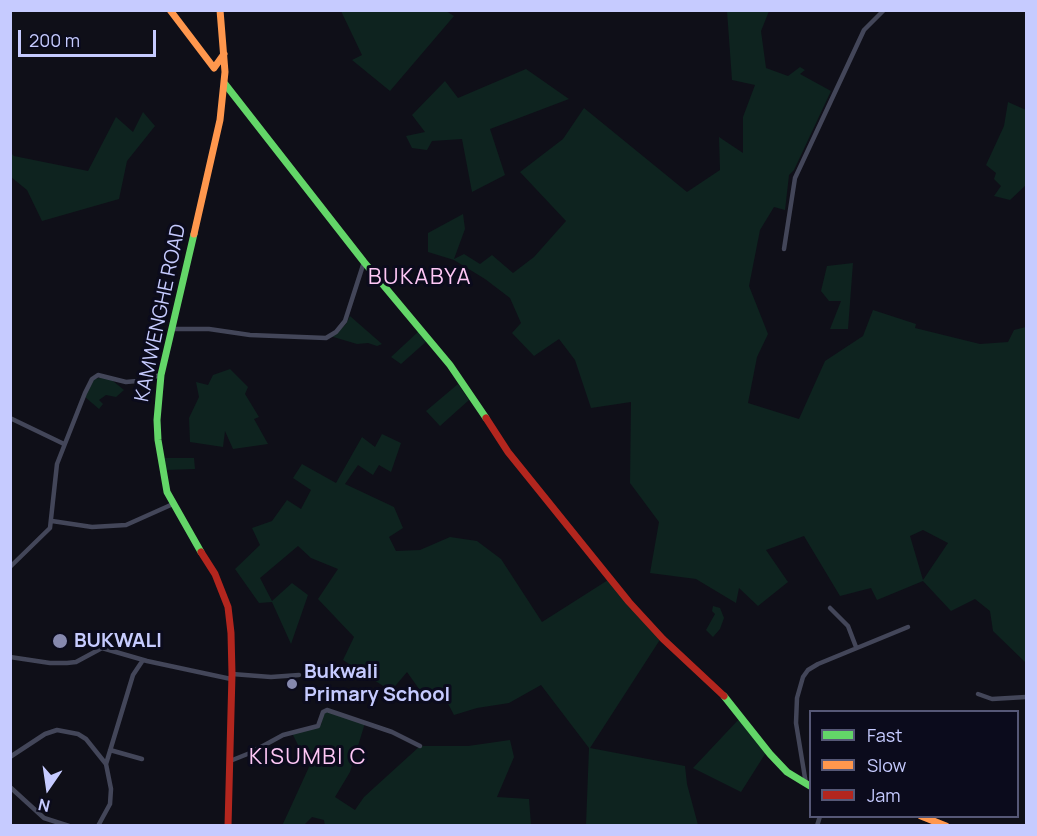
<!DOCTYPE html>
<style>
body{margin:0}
#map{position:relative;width:1037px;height:836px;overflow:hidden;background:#0f0f18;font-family:Manrope,sans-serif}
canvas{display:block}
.frame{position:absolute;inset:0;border:12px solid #c6cbff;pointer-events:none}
.legend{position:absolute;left:809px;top:710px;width:210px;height:108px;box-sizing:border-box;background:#0b0b1c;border:2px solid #565877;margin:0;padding:8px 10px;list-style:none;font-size:18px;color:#c6cbff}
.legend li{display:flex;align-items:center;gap:12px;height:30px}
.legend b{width:30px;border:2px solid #565877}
.north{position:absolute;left:18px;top:758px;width:60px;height:60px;-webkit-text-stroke:4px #0b0b1c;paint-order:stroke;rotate:193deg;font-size:16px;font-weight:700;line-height:24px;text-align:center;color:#c6cbff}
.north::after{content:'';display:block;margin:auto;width:21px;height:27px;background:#c6cbff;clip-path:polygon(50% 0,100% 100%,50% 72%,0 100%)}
.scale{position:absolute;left:18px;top:30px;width:138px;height:27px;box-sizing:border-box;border:3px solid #c6cbff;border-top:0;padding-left:8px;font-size:18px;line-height:21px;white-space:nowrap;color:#c6cbff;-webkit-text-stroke:4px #0b0b1c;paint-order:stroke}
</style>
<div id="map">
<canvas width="1037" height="836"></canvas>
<div class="frame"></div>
<ul class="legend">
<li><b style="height:8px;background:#63d668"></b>Fast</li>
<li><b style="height:8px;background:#ff974d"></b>Slow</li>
<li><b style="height:8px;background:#b3261e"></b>Jam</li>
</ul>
<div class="north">N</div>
<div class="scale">200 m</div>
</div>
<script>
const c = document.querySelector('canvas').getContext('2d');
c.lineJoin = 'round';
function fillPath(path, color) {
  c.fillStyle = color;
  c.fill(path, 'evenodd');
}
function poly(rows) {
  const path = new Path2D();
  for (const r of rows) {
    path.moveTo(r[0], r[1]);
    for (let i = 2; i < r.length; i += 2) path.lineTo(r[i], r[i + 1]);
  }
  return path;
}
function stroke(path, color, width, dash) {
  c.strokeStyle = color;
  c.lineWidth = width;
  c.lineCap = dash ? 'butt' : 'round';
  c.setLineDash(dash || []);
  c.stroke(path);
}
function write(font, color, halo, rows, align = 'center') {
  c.font = font + ' Manrope,sans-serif';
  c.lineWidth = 6;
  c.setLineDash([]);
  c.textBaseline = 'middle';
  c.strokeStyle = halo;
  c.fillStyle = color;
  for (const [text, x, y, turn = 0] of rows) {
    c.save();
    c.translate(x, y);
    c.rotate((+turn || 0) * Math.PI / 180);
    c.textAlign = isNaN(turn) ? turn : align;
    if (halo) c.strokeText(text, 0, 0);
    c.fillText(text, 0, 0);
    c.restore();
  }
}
const green = poly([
 [341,11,446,11,454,16,390,91,352,60,362,55],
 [727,11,769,11,761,31,766,68,788,76,800,67,805,70,800,74,831,91,794,170,789,175,785,210,774,207,760,230,749,286,768,334,757,357,748,403,799,419,825,361,863,336,873,310,916,324,915,328,980,344,1008,342,1014,330,1026,327,1026,663,993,631,990,611,975,599,951,611,923,581,877,600,871,588,840,596,804,536,766,550,788,582,758,606,739,588,736,603,696,579,650,573,659,522,630,483,631,402,591,408,575,360,559,339,534,356,512,333,521,323,510,298,485,279,454,260,428,252,428,233,463,214,465,229,454,259,464,254,480,264,492,255,513,273,534,257,566,221,520,172,563,139,584,108,687,192,720,170,719,137,743,153,743,117,755,85,732,80],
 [923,530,948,543,923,580,910,536],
 [526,69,569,99,490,129,505,175,472,192,462,139,432,141,427,150,412,148,406,136,425,132,412,115,445,81,458,98],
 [1008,102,1026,110,1026,185,1010,200,994,196,1001,186,994,179,996,173,986,165,1004,126],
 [143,112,155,126,127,161,119,199,42,221,27,190,11,177,11,153,14,156,88,171,116,117,133,132],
 [853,263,848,329,830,329,841,301,829,301,821,291,827,266],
 [350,316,382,344,377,346,368,343,357,344,330,336,337,333,346,324],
 [419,331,428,340,401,364,391,357],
 [230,369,248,387,245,394,259,417,254,419,268,444,233,449,225,431,223,447,190,442,189,418,199,397,196,382,208,385,213,375],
 [108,377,124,390,116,397,106,395,99,400,103,404,99,409,85,397,92,379],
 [458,384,469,400,440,426,426,411],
 [382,434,401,443,391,472,379,465,373,475,358,465,345,484,394,507,403,528,389,537,396,551,420,550,450,537,477,541,501,559,542,622,608,580,663,635,590,748,685,766,687,784,698,825,586,825,589,748,541,685,509,703,477,708,454,715,443,694,429,703,407,672,391,691,343,660,354,637,318,599,338,569,311,558,298,546,260,578,272,601,292,583,308,595,291,644,272,602,259,603,235,569,260,545,252,528,272,521,287,500,301,509,311,490,293,478,302,464,336,483,362,437,375,447],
 [164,458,194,458,195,469,166,470],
 [713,606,720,608,724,618,720,629,713,637,706,630,715,614,712,611],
 [326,711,365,723,350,772,335,797,355,810,364,797,420,746,468,746,510,740,514,757,497,797,529,799,531,825,325,826,324,820,312,817,304,825,282,826,309,767,291,731,321,725,323,716],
 [740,718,767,751,741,792,693,768]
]);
const street = poly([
 [784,249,795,178,864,30,884,10],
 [172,329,209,329,250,335,326,338,336,332,345,321,364,262],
 [10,418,64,444],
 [52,521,92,527,126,525,173,504],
 [10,567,50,528,57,464,85,393,92,379,98,375,126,382,137,381,161,375],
 [830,608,848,626,856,647],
 [10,657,50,663,67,663,76,662,102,648,147,661,231,679],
 [232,674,271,677,299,675],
 [978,694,992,699,1026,697],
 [110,750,142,759],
 [10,757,45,734,57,730,78,734,86,739,106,764,111,789,110,804,98,826],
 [230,761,250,753,283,735,318,726,323,712,327,710,392,732,420,746],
 [106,764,133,675,143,660],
 [806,784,796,723,797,698,803,677,808,670,818,664,908,627],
 [10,787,44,818,69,826],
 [817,826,820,816]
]);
const fast = poly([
 [225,84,364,262,450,365,486,418],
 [194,234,161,375,157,420,158,440,167,492,201,552],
 [724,696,770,754,787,772,810,786]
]);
const slow = poly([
 [170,10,214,68,224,54],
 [194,234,220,120,225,72,220,10],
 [921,816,946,826]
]);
const jam = poly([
 [486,418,508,452,629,602,663,639,724,696],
 [201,552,215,574,228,607,231,633,232,674,228,826]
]);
const markers = [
 [60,641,8,"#8689ae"],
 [292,684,6,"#8689ae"]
];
const streetNames = [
 ["KAMWENGHE ROAD",161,313,-78]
];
const poiNames = [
 ["BUKWALI",74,641],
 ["Bukwali",304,672],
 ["Primary School",304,695]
];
const quarterNames = [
 ["BUKABYA",420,278],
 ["KISUMBI C",308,758]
];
fillPath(green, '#0e231f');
stroke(street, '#434659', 4.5);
stroke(fast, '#63d668', 7);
stroke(slow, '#ff974d', 7);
stroke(jam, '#b3261e', 7);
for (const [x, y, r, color] of markers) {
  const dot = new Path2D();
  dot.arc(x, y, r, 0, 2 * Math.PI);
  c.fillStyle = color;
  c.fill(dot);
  stroke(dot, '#0b0b1c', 2);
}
write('20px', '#c6cbff', '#0b0b1c', streetNames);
write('bold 20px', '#c6cbff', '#0b0b1c', poiNames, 'left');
c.letterSpacing = '1.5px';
write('22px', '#ffc8f6', '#0b0b1c', quarterNames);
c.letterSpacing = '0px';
</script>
